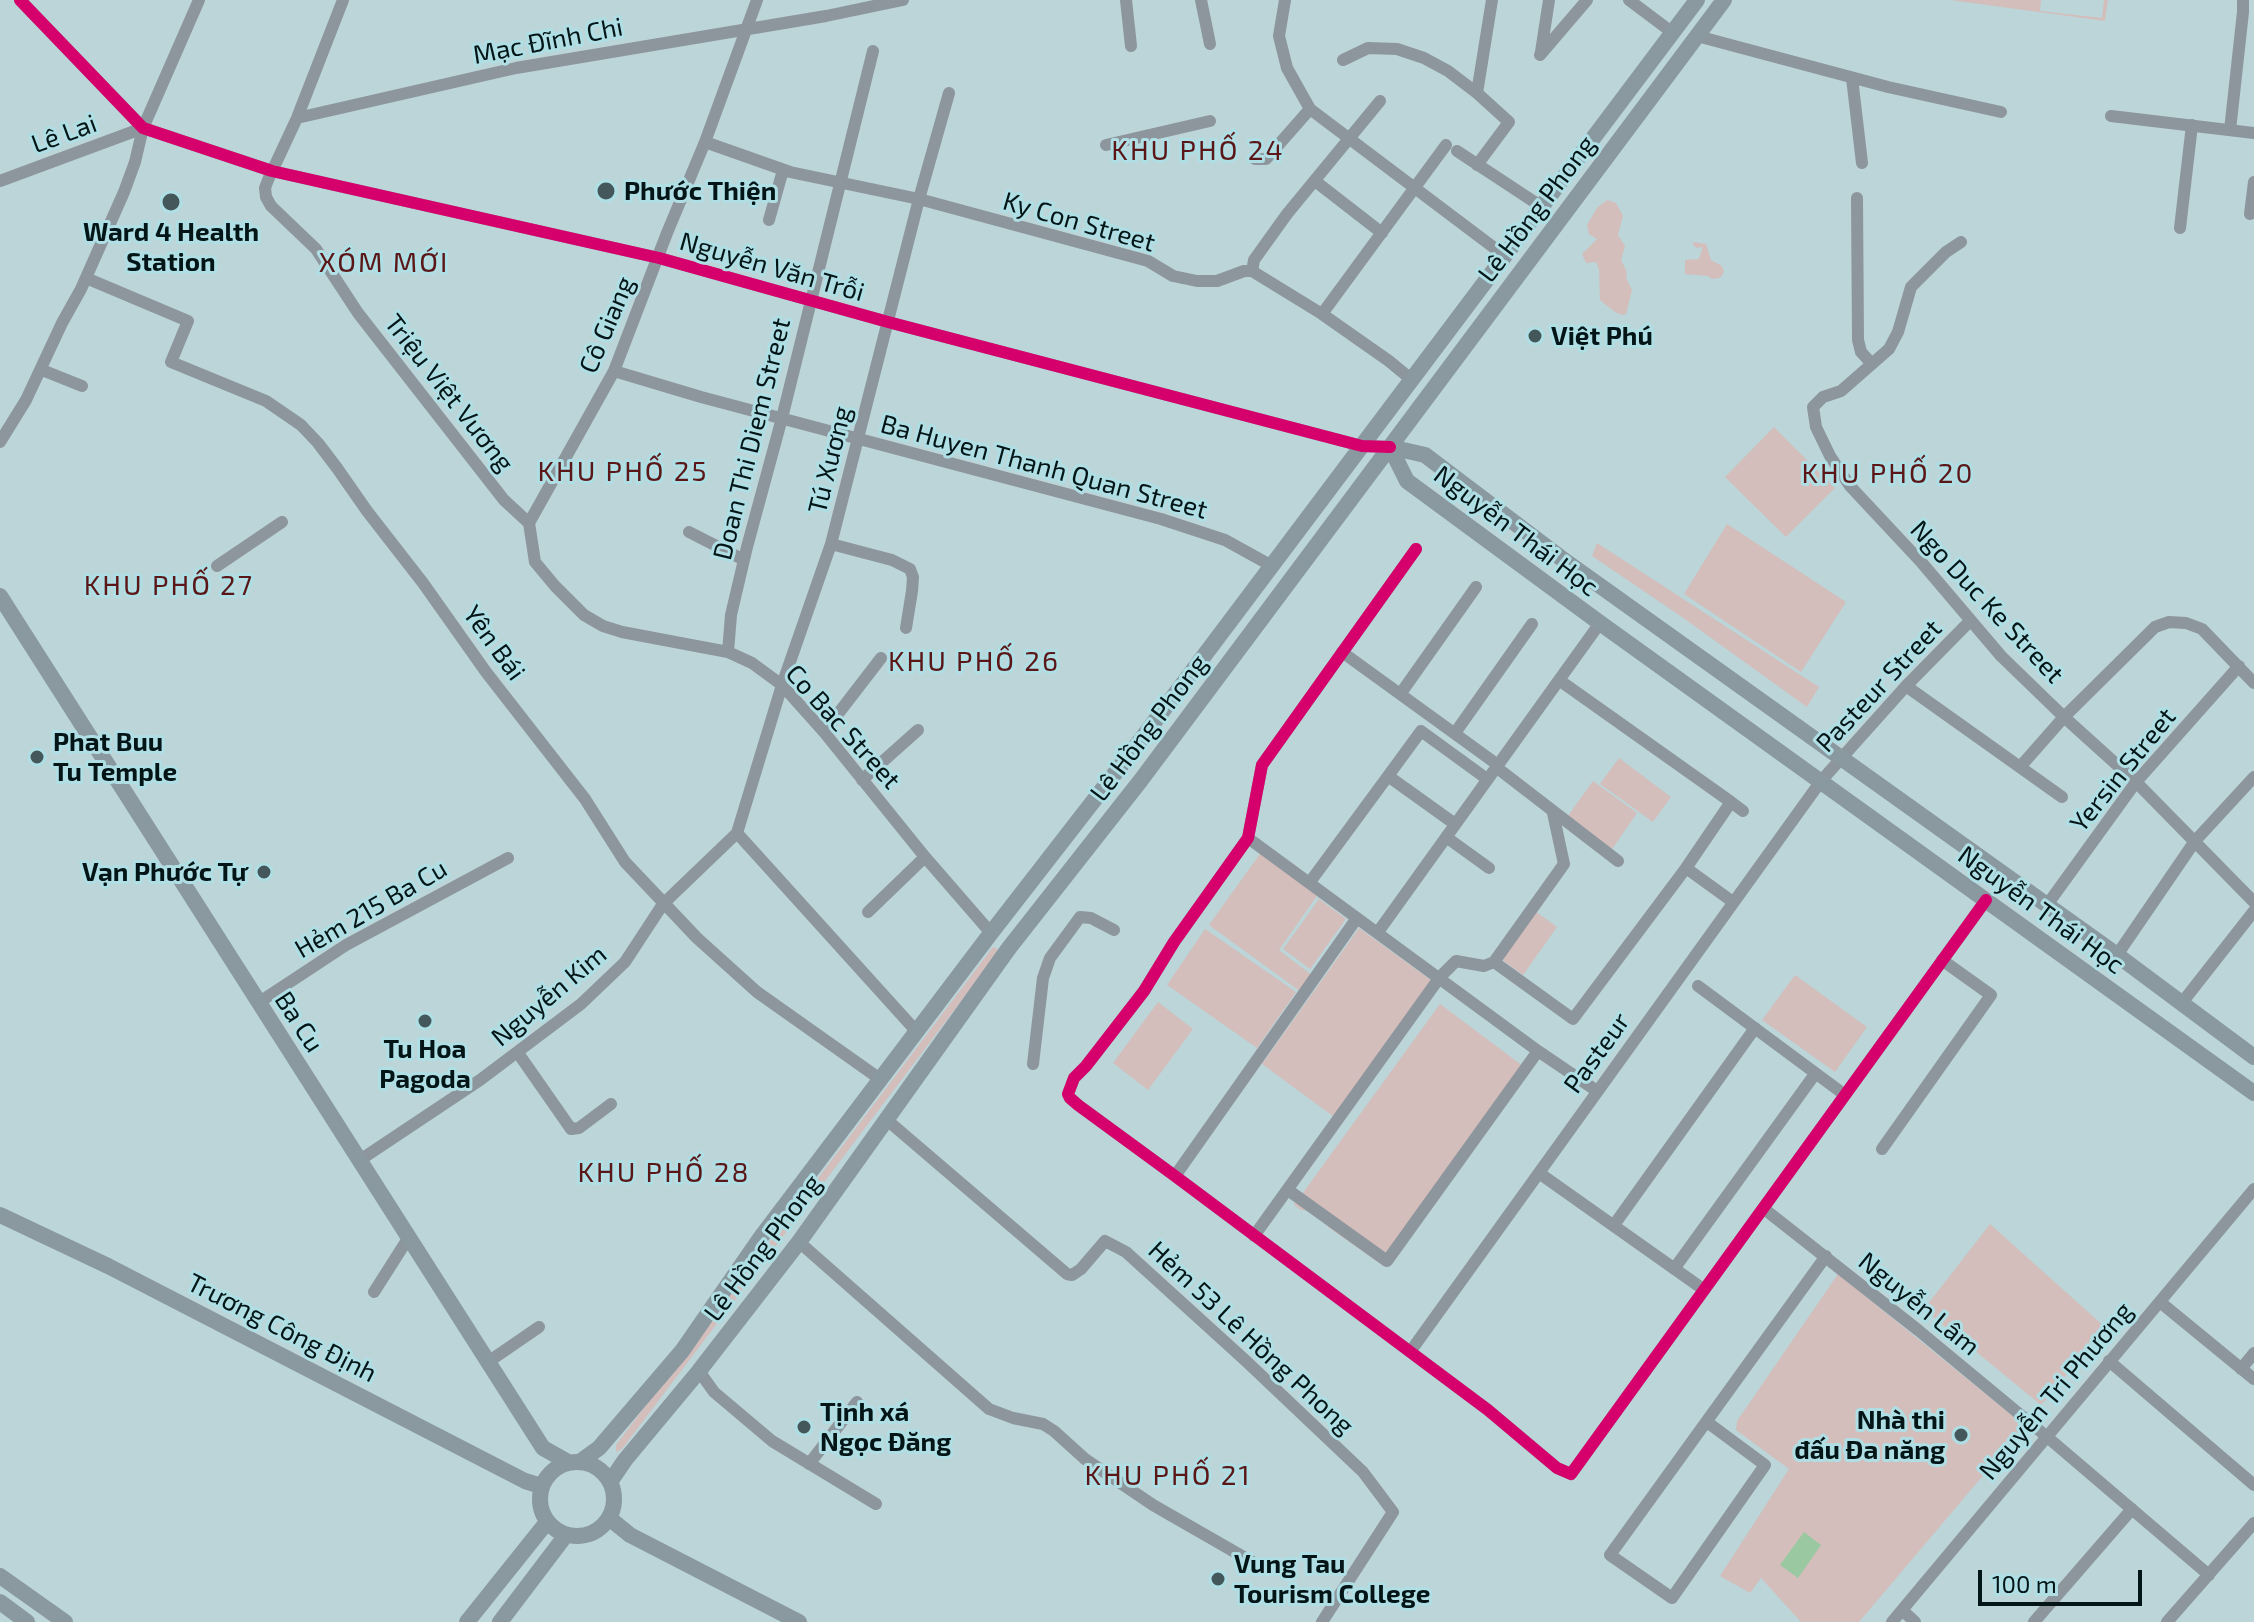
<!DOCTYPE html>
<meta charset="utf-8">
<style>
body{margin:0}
#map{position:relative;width:2254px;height:1622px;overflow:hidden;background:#bbd5d8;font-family:"Exo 2",sans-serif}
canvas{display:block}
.scale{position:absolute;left:1978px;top:1570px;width:164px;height:36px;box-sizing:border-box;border:4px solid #041517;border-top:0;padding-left:10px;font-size:24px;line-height:28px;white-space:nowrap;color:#041517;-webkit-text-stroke:6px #afdfe4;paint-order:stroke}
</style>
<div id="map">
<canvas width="2254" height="1622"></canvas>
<div class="scale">100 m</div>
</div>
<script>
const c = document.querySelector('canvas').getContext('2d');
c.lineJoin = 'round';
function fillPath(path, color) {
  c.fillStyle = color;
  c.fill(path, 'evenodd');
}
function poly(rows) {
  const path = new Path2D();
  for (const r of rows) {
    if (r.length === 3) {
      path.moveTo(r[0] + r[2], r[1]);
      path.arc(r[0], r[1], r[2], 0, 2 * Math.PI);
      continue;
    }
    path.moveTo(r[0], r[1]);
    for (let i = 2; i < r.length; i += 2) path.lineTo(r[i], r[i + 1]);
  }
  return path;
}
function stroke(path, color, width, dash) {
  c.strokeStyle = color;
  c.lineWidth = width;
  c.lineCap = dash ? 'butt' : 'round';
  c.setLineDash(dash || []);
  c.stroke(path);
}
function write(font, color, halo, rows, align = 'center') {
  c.font = font + ' "Exo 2",sans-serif';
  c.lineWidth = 6;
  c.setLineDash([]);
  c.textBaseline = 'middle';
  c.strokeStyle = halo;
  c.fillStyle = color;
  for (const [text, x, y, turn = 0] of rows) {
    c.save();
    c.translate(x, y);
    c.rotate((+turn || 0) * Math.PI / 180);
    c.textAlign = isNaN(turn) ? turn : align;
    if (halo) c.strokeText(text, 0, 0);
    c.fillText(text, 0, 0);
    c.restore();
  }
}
const green = poly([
 [1950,0,2041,0,2040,11,2102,18,2104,0,2108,0,2105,21],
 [1607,200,1616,203,1623,216,1618,235,1625,246,1621,260,1627,272,1626,278,1632,290,1626,314,1622,315,1615,312,1600,300,1599,269,1596,262,1586,263,1582,254,1597,239,1589,234,1587,225,1597,208],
 [1693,242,1706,244,1711,260,1722,266,1724,272,1720,278,1712,279,1708,276,1685,274,1685,260,1699,259,1702,249,1702,247,1697,248,1693,245],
 [1774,427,1835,488,1786,537,1725,477],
 [1727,524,1846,602,1801,672,1684,594],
 [1597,543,1819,687,1807,707,1682,617,1592,556],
 [1619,758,1671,797,1653,822,1600,784],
 [1593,781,1637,813,1612,849,1567,817],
 [1262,851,1319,893,1279,950,1313,976,1301,992,1209,925],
 [1319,899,1346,919,1310,969,1283,949],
 [1535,911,1557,927,1523,975,1501,959],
 [1359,928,1439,986,1341,1122,1262,1064],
 [1205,929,1296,992,1257,1048,1167,985],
 [993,947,998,949,996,955,622,1449,616,1452,616,1445],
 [1795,975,1867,1027,1835,1072,1762,1020],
 [1158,1002,1193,1029,1148,1090,1113,1063],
 [1440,1004,1523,1066,1382,1265,1328,1227,1326,1217,1313,1211,1301,1210,1294,1205],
 [1990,1224,2106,1328,2041,1405,1924,1309],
 [1838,1274,2025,1426,1859,1622,1801,1622,1761,1578,1750,1593,1720,1576,1789,1469,1736,1430,1737,1421]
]);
const water = poly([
 [1804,1532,1821,1545,1798,1578,1780,1565]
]);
const minor = poly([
 [20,0,143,128,272,171,659,258,888,322,1362,446,1390,447],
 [343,0,297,118,268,180,265,188,266,197,271,206,316,249,358,313,504,500,529,523],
 [1126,0,1131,46],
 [1201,0,1210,44],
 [1285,0,1279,36,1287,68,1310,109,1505,256],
 [1629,0,1673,33],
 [1697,36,1888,87,2001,112],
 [1541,52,1549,0],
 [1540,55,1587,0],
 [1343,60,1368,48,1397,49,1424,58,1448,71,1477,93,1509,122,1477,165],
 [1852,78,1862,163],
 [1477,93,1492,0],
 [2111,116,2254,133],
 [297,118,516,68,826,16,903,0],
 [2230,130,2243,12,2243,0],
 [705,142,790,172,919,199,1148,261,1173,276,1197,281,1217,281,1244,271,1252,271,1322,314,1389,361,1412,380],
 [1106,145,1210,121],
 [1457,151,1542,207],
 [1255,159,1266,159,1310,109],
 [0,181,143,128],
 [1315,181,1382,233],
 [1857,198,1858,340,1861,352,1872,364],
 [2250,214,2254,182],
 [769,220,783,170],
 [2180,228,2192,125],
 [1961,242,1946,252,1911,287,1898,332,1889,349,1841,391,1823,397,1813,407,1816,427,1830,456,1850,486,1922,563,2001,656,2064,717,2155,627,2169,622,2186,623,2202,629,2254,683],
 [1252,271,1254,260,1287,214,1380,101],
 [86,278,188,321,171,362,266,401,301,425,318,443,337,468,367,511,423,583,486,672,585,799,625,862,697,938,757,992,880,1079],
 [1322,314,1446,145],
 [42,370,82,386],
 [614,371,701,397,1161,519,1225,540,1272,566],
 [0,442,26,400,62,323,81,289,124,192,135,162,143,128,199,0],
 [529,523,535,562,555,586,584,615,603,626,622,632,728,652,752,663,782,685,824,732,925,857,991,933],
 [529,523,614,371,667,233,705,142,757,0],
 [689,532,744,560],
 [831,544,892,560,910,569,913,577,912,591,906,628],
 [1416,549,1262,765,1248,838,1174,942,1144,991,1086,1066,1074,1078,1068,1094,1070,1098,1078,1105,1175,1176,1488,1410,1557,1468,1571,1474,1986,900],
 [217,566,282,522],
 [728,652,731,615,747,547,782,418,873,51],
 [1342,652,1498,765],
 [1559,680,1731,802],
 [1906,686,2062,797],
 [1401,693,1476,587],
 [824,732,881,658],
 [1455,733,1532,624],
 [1496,767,1618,861],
 [2020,767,2064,717,2136,782,2254,902],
 [862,780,918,730],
 [1455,824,1388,776,1421,731,1487,779],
 [737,833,917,1032],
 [1446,837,1489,868],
 [1248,838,1538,1051,1597,1091],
 [1686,868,1733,902],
 [1310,882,1388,776],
 [2047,905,2136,782,2239,666],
 [868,912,925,857],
 [1378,932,1600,623],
 [2117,955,2195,841,2254,777],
 [1494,962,1564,864,1553,813],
 [1698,986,1845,1095],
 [258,1003,346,945,508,858],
 [2181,1004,2254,911],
 [518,1053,571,1129,579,1128,611,1104],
 [1033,1064,1043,978,1050,958,1080,917,1091,918,1114,930],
 [887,1120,1067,1274,1072,1275,1081,1269,1105,1241,1126,1252,1246,1361,1363,1472,1393,1512,1322,1622],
 [1882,1149,1991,995,1942,960],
 [360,1160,480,1080,581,1004,625,962,663,904,737,833,782,685,831,544,919,199,949,93],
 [1539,1173,1703,1289],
 [1175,1176,1357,918],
 [1288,1190,1387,1261,1538,1051],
 [1763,1208,1918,1330,2046,1436,2209,1575],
 [1614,1225,1755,1028],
 [1254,1236,1440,977,1456,961,1484,966,1494,962,1573,1019,1686,868,1731,802,1743,811],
 [799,1242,989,1409,1013,1418,1043,1424,1054,1431,1085,1459,1153,1505,1261,1567],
 [1674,1269,1815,1074],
 [374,1292,409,1237],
 [2160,1302,2254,1379],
 [1410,1352,1821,781,1906,686,1970,621],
 [2109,1361,2254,1485],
 [488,1362,539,1327],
 [2241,1369,2254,1353],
 [699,1371,714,1392,772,1441,876,1504],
 [1707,1422,1765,1465,1672,1598,1610,1555,1826,1256],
 [809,1464,857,1402],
 [1902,1610,1915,1622],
 [1892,1622,2254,1189],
 [2034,1622,2132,1509],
 [2167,1622,2254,1523]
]);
const major = poly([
 [1390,447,1407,481,1600,623,2254,1093],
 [1390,447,1425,455,1561,558,2117,955,2254,1057],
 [0,596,543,1448,568,1462],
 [0,1215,108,1266,525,1481,541,1486],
 [581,1461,599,1448,682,1351,761,1237,991,933,1140,741,1697,0],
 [577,1499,37],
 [610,1482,625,1460,699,1371,799,1242,1009,948,1141,780,1724,0],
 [609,1518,630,1535,799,1622],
 [0,1576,65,1622],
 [0,1602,27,1622],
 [467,1622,547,1522],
 [500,1622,566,1535]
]);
const cycleway = poly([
 [20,0,143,128,272,171,659,258,888,322,1362,446,1390,447],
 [1416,549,1262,765,1248,838,1174,942,1144,991,1086,1066,1074,1078,1068,1094,1070,1098,1078,1105,1175,1176,1488,1410,1557,1468,1571,1474,1986,900]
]);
const markers = [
 [606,191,10,"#44585b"],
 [171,202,10,"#44585b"],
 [1535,336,8,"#44585b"],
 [37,757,8,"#44585b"],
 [264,872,8,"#44585b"],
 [425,1021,8,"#44585b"],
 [804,1427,8,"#44585b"],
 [1961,1435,8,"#44585b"],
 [1218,1579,8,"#44585b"]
];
const streetNames = [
 ["Mạc Đĩnh Chi",548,41,-11],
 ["Lê Lai",64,134,-20],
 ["Lê Hồng Phong",1537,209,-53],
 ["Ky Con Street",1079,222,16],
 ["Nguyễn Văn Trỗi",772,267,16],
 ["Cô Giang",607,325,-67],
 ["Triệu Việt Vương",449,393,52],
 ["Doan Thi Diem Street",752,439,-76],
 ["Tú Xương",830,460,-76],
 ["Ba Huyen Thanh Quan Street",1044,467,15],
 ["Nguyễn Thái Học",1516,531,37],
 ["Ngo Duc Ke Street",1987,602,47],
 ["Yên Bái",494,643,54],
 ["Pasteur Street",1879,686,-47],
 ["Co Bac Street",843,727,48],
 ["Lê Hồng Phong",1149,728,-53],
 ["Yersin Street",2123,770,-51],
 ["Hẻm 215 Ba Cu",371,909,-30],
 ["Nguyễn Thái Học",2041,910,36],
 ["Nguyễn Kim",549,996,-40],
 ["Ba Cu",299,1022,57],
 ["Pasteur",1597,1053,-54],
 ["Lê Hồng Phong",763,1248,-53],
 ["Nguyễn Lâm",1919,1304,39],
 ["Trương Công Định",282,1328,27],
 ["Hẻm 53 Lê Hồng Phong",1251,1338,43],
 ["Nguyễn Tri Phương",2056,1391,-50]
];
const poiNames = [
 ["Phước Thiện",624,191],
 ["Ward 4 Health",171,232,"center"],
 ["Station",171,262,"center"],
 ["Việt Phú",1551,336],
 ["Phat Buu",53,742],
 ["Tu Temple",53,772],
 ["Vạn Phước Tự",248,872,"right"],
 ["Tu Hoa",425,1049,"center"],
 ["Pagoda",425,1079,"center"],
 ["Tịnh xá",820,1412],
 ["Ngọc Đăng",820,1442],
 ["Nhà thi",1945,1420,"right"],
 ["đấu Đa năng",1945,1450,"right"],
 ["Vung Tau",1234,1564],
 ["Tourism College",1234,1594]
];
const neighbourhoodNames = [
 ["KHU PHỐ 24",1198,151],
 ["XÓM MỚI",384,263],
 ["KHU PHỐ 25",623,472],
 ["KHU PHỐ 20",1888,474],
 ["KHU PHỐ 27",169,586],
 ["KHU PHỐ 26",974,662],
 ["KHU PHỐ 28",664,1173],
 ["KHU PHỐ 21",1168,1476]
];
fillPath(green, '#d3bebc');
fillPath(water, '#99c8a1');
stroke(minor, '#8d959d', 12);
stroke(major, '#8a98a0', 16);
stroke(cycleway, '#d6006c', 12);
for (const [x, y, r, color] of markers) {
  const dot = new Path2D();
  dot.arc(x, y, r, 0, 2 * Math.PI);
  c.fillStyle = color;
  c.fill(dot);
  stroke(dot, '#afdfe4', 3);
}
write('26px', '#041517', '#afdfe4', streetNames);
write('bold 26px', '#041517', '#afdfe4', poiNames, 'left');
c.letterSpacing = '2px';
write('28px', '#5b1718', '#afdfe4', neighbourhoodNames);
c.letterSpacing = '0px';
</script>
